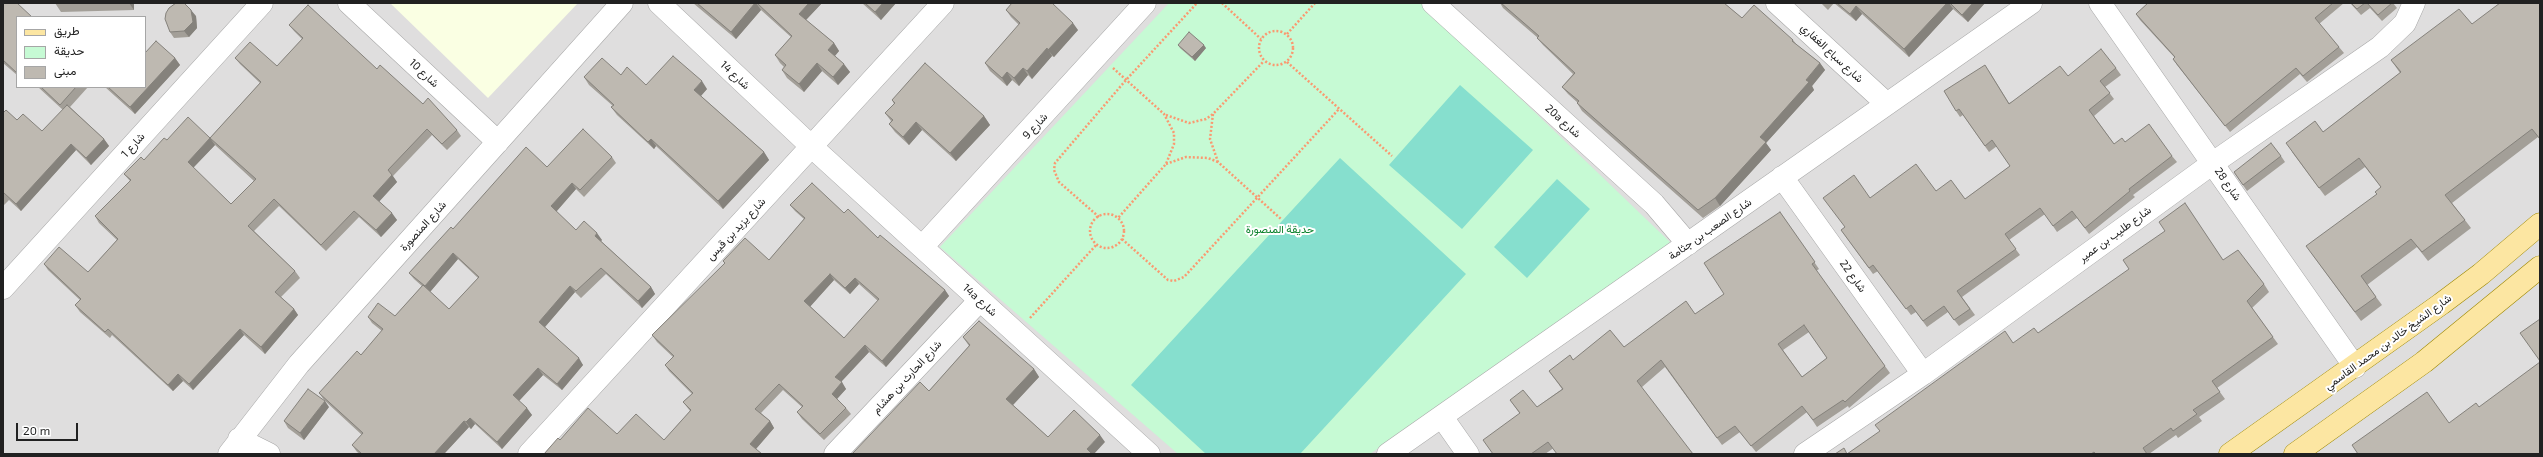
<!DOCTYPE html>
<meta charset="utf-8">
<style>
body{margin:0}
#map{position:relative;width:2543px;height:457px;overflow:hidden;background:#f1f0e7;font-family:"Exo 2",Vazirmatn,sans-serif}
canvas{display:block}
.frame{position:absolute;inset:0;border:4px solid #212121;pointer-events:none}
.legend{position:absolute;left:16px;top:16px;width:130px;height:72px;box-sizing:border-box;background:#fff;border:1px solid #a6a6a6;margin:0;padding:5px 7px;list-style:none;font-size:12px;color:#212121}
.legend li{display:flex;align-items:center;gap:8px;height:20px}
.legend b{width:20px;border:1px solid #a6a6a6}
.scale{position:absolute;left:16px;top:423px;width:62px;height:18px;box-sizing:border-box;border:2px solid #212121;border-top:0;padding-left:5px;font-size:12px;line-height:14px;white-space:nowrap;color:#212121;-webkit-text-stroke:3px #fff;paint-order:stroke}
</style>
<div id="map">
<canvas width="2543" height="457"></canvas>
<div class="frame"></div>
<ul class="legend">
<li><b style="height:5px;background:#fce6a2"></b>طريق</li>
<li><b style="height:11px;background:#c6fad4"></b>حديقة</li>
<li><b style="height:11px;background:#beb9b1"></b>مبنى</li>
</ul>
<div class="scale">20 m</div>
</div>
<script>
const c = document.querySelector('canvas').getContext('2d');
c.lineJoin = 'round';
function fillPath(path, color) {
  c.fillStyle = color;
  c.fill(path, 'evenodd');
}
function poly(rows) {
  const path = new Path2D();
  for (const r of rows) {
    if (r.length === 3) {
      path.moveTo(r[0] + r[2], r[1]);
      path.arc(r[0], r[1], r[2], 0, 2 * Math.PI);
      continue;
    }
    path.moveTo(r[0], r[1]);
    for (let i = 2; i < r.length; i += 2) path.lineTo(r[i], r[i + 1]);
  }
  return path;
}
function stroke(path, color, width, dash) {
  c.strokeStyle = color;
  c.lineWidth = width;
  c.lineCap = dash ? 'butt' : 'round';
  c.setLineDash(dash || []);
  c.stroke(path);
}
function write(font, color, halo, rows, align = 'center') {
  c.font = font + ' "Exo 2",Vazirmatn,sans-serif';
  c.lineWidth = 4;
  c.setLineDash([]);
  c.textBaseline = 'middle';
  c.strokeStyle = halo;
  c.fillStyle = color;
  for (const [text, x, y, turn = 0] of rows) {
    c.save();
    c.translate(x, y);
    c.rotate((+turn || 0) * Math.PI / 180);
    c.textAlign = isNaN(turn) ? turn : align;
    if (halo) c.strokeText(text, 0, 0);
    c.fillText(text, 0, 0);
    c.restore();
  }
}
const residential = poly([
 [3,3,2540,3,2540,454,3,454],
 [17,17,145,17,145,87,17,87]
]);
const education = poly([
 [390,3,578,3,488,98]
]);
const park = poly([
 [1169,3,1421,3,1671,243,1370,454,1178,454,940,247]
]);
const pitch = poly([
 [1460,85,1533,150,1462,229,1389,165],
 [1340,158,1466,274,1300,454,1206,454,1131,385],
 [1557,179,1590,209,1527,278,1494,247]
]);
const path = poly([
 [1222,3,1261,39],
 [1276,48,17],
 [1287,34,1315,3],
 [1287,62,1392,156],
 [1113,68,1164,114,1174,133,1174,144,1166,164,1118,218],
 [1213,114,1210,139,1218,162,1281,219],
 [1166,115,1189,123,1206,119,1213,114,1264,61],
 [1166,164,1186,157,1208,158,1218,162],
 [1107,231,17],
 [1099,217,1059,182,1054,170,1055,163,1126,80,1197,3],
 [1122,239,1168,280,1174,281,1184,277,1339,109],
 [1030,318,1097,244]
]);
const minor = poly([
 [349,3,498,142],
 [659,3,812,147,1149,454],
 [1433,3,1654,204,1688,244],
 [1777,3,1887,104],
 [2100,3,2355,367],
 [1782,177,1923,374],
 [922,247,1145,3],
 [3,288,262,3],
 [1442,417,1468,454],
 [239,439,269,454],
 [229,454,299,364,622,3],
 [529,454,943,3],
 [835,454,980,300],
 [1388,454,2031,3],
 [1805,454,1923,374,2213,163,2380,47,2405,23,2414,3]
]);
const major = poly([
 [2230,454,2441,304,2481,274,2540,224],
 [2295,454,2424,362,2540,267]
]);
const wall = poly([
 [3,3,17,17,17,75,3,63],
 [55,3,134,3,134,10,61,12],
 [693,3,822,3,806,20,834,43,839,51,835,56,850,72,838,85,822,71,804,92,787,78,782,70,784,67,780,63,775,55,791,37,761,10,736,39],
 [862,3,896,3,881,20],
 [1500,3,1724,3,1742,18,1793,40,1797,45,1820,63,1825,70,1812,86,1814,90,1766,143,1771,150,1720,206,1703,218,1582,111,1577,103,1578,103,1568,94,1562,87,1573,74,1543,45,1537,38,1538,38,1503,8],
 [1821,3,1985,3,1968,22,1953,9,1909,57,1862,14,1856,21,1834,3,1828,10],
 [2148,3,2344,3,2319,24,2339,47,2344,53,2307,82,2300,74,2230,132,2177,65,2173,59,2175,58,2140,20,2136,14],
 [2350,3,2393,3,2397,8,2382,21,2370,8,2361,15],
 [2540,3,2540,140,2538,137,2452,203,2471,228,2428,261,2417,247,2367,285,2382,305,2361,321,2312,254,2377,194,2381,187,2365,167,2325,196,2292,152,2323,132,2400,73,2391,60,2472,24],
 [1006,10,1078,30,1054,57,1052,56,1032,79,1028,75,1019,86,1012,80,1007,86,990,71,985,63,1019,25,1011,17],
 [196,16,197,28,189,37,174,38,170,32],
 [289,25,377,69,457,130,461,136,447,150,432,135,393,176,397,182,379,201,397,220,381,237,359,217,326,251,279,206,254,231,295,271,300,278,281,297,294,309,298,315,265,354,244,335,193,390,183,381,173,391,112,335,110,338,80,312,75,305,80,300,48,270,44,264,88,272,117,240,99,223,95,216,130,181,124,174,144,160,167,140,210,138,260,83,240,64,235,58,277,66,302,39,294,31],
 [215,145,254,181,231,204,193,168],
 [1178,45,1206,48,1195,61,1180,48],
 [175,58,180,65,135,114,105,87,145,87],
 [2116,68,2121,75,2105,87,2114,99,2094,116,2114,144,2125,142,2172,156,2177,162,2133,195,2135,197,2089,234,2077,218,2057,232,2045,214,2009,240,2020,255,1962,297,1975,315,1959,326,1948,312,1927,327,1916,312,1911,315,1878,271,1873,274,1841,230,1845,227,1870,198,1936,191,1965,199,2010,166,1997,146,1989,152,1963,115,1960,117,1956,111,1989,71,2009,103,2068,76],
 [621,75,646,85,707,89,701,96,764,152,769,160,723,209,656,146,654,149,617,115,611,107,613,106,589,85,584,77],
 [38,87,88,87,70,107,104,139,109,146,91,165,76,150,21,211,9,200,3,206,3,113,17,120,42,131,63,110],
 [892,100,984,116,990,125,956,161,922,130,909,145,895,132,889,124,891,121,885,113,894,104],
 [2281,156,2285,162,2247,191,2234,172],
 [612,157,616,163,584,197,576,189,556,212,576,230,602,240,601,241,651,287,655,294,642,308,606,274,581,298,575,292,545,327,583,365,562,390,543,375,519,401,532,415,502,449,475,424,471,429,469,427,444,454,360,454,357,452,352,445,362,435,324,400,319,393,361,355,382,331,372,323,368,317,395,316,422,286,414,279,409,273,453,229,547,167],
 [458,259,478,278,449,309,430,292],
 [790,205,844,213,878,238,945,290,949,296,886,367,869,352,841,382,846,389,837,399,846,408,851,414,824,440,802,419,797,412,802,407,783,390,761,413,770,421,774,428,756,449,560,440,617,434,664,440,690,411,683,402,692,394,669,371,665,365,673,357,657,342,652,335,725,264,723,261,769,260,804,219,795,211],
 [834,280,850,294,859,284,878,301,844,338,810,306],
 [1780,212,1819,269,1816,271,1890,373,1849,408,1848,406,1817,427,1807,412,1756,452,1740,432,1722,445,1665,367,1642,387,1545,454,1493,454,1520,414,1510,400,1537,407,1562,389,1549,371,1573,360,1624,347,1695,314,1724,294],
 [1809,332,1827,358,1802,377,1783,350],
 [2223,260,2264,284,2269,292,2252,308,2278,344,2217,388,2225,399,2199,417,2202,421,2178,438,2176,435,2149,454,1835,454,1847,454,2013,343,2038,333],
 [963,337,1034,369,1039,377,1013,405,1048,437,1105,442,852,454,929,391,969,346],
 [329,407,304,440,288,428,284,421]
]);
const shadedWall = poly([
 [129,3,134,3,134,10],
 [755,3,756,3,761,10,736,39,731,32],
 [809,3,822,3,804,22,799,14],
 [883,3,896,3,881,20,875,12],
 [1947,3,1949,3,1953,9,1909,57,1904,49],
 [1973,3,1985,3,1968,22,1962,15],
 [1856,6,1862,14,1856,21,1850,14],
 [191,10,196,16,197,28,189,37,184,31],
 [1073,23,1078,30,1054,57,1048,50],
 [834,43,839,51,833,58,828,50],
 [1204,45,1206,48,1195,61,1192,57],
 [1047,48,1052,56,1032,79,1027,71],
 [175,58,180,65,135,114,130,107],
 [817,63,822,71,804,92,799,84],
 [1820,63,1825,70,1812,86,1814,90,1766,143,1771,150,1720,206,1715,198,1760,137],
 [844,64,850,72,838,85,833,77],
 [1023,68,1028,75,1019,86,1014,78],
 [1007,72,1012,80,1007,86,1002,78],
 [702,81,707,89,699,98,694,90],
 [984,116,990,125,956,161,950,153],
 [916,122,922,130,909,145,903,137],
 [210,138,215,145,192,169,188,162],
 [104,139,109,146,91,165,86,158],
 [651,139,656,146,654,149,648,142],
 [71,144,76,150,21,211,16,204],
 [764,152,769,160,723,209,718,201],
 [392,175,397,182,378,203,373,196],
 [572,183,576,189,555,213,551,206],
 [392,213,397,220,381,237,376,230],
 [597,233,602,240,599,243,595,236],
 [453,253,458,259,430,292,425,286],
 [830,274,834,280,809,308,804,301],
 [855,278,859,284,850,294,845,288],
 [570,286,575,292,544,328,539,322],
 [651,287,655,294,642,308,638,301],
 [945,290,949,296,886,367,882,361],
 [294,309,298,315,265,354,261,347],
 [240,329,244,335,193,390,189,384],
 [865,345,869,352,840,383,835,377],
 [579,358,583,365,562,390,557,384],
 [538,368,543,375,518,402,513,395],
 [1034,369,1039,377,1011,407,1006,399],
 [178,374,183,381,173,391,168,385],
 [842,382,846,389,836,400,832,394],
 [325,401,329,407,304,440,300,433],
 [527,408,532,415,502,449,497,442],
 [470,418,475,424,471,429,466,422],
 [464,421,469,427,444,454,434,454],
 [770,421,774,428,755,450,750,444],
 [1100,435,1105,442,1094,454,1090,454,1087,449]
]);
const building = poly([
 [3,3,17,3,32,17,17,17,17,73,3,60,3,3],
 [176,3,184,3,191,10,193,22,184,31,170,32,165,19,166,13,169,8,176,3],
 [697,3,755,3,731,32,697,3],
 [757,3,809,3,799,14,834,43,828,50,844,64,833,77,817,63,799,84,782,70,786,65,775,55,792,36,757,3],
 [865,3,883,3,875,12,865,3],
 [1012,3,1052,3,1073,23,1048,50,1047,48,1027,71,1023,68,1014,78,1007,72,1002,78,985,63,1020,23,1006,10,1012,3],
 [1501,3,1724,3,1742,18,1754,5,1793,40,1792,41,1820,63,1806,80,1809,82,1760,137,1766,142,1715,198,1698,210,1577,103,1579,101,1562,87,1575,73,1537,38,1539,36,1501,3],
 [1837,3,1947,3,1904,49,1856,6,1850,14,1837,3],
 [1950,3,1973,3,1962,15,1950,3],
 [2148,3,2333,3,2315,18,2339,47,2303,76,2296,68,2225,126,2173,59,2175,57,2136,14,2148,3],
 [2351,3,2365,3,2357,9,2351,3],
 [2367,3,2392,3,2378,15,2367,3],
 [2500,3,2540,3,2540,139,2532,129,2445,195,2465,220,2422,252,2411,239,2361,276,2376,297,2355,312,2306,246,2377,194,2375,192,2381,187,2359,158,2319,188,2286,143,2315,121,2323,132,2401,72,2391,60,2459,9,2472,24,2500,3],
 [308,5,377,69,380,65,423,104,428,98,457,130,442,144,427,129,388,170,392,175,373,196,392,213,376,230,354,211,321,245,274,199,248,226,295,271,275,292,294,309,261,347,240,329,189,384,178,374,168,385,108,329,105,332,75,305,81,299,44,264,59,247,88,272,118,239,95,216,131,180,124,174,141,157,144,160,164,138,167,140,188,117,210,138,261,82,235,58,250,42,277,66,303,38,289,25,308,5],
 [210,138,256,179,231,204,188,162,210,138],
 [1189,32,1204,45,1192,57,1178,45,1189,32],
 [156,41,175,58,130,107,108,87,145,87,145,53,156,41],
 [2101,49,2116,68,2100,81,2110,93,2089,110,2114,144,2122,138,2125,142,2149,124,2172,156,2129,189,2130,191,2085,228,2072,211,2053,226,2040,208,2005,234,2016,249,1957,291,1970,309,1954,320,1944,306,1923,321,1911,305,1906,309,1873,265,1869,268,1841,230,1845,227,1823,198,1854,175,1870,198,1916,164,1936,191,1951,180,1965,199,2010,166,1992,140,1985,146,1959,109,1956,111,1944,91,1985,65,2009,104,2060,66,2068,76,2101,49],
 [673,56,702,81,694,90,764,152,718,201,651,139,648,142,611,107,614,105,584,77,602,58,621,75,627,67,646,85,673,56],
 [925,63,984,116,950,153,916,122,903,137,889,124,893,120,885,113,895,103,892,100,925,63],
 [41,87,76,87,60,105,41,87],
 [67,105,104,139,86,158,71,144,16,204,4,193,3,194,3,113,6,110,17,120,23,114,42,131,67,105],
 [583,129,612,157,580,190,572,183,551,206,576,230,584,221,597,233,595,236,651,287,638,301,601,268,576,291,570,286,539,322,579,358,557,384,538,368,513,395,527,408,497,442,470,418,466,422,464,421,434,454,362,454,352,445,363,433,319,393,357,351,361,355,383,329,368,317,378,303,395,316,423,285,449,309,479,277,453,253,425,286,409,273,451,227,453,229,526,147,547,167,583,129],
 [2271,143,2281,156,2243,185,2234,172,2271,143],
 [812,183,844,213,848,209,878,238,880,235,945,290,882,361,865,345,835,377,842,382,832,394,846,408,820,434,797,412,803,406,779,384,755,409,770,421,750,444,762,454,544,454,558,438,560,440,588,408,617,434,636,414,664,440,691,410,683,402,693,393,665,365,674,356,652,335,725,263,723,261,745,238,769,260,805,218,790,205,812,183],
 [830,274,845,288,855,278,879,299,844,338,804,301,830,274],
 [2185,203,2223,260,2238,250,2264,284,2247,301,2273,337,2212,381,2220,392,2193,410,2197,414,2173,431,2171,428,2143,448,2147,454,2096,454,2094,452,2091,454,1835,454,1844,448,1847,454,1880,431,1875,425,2005,331,2013,343,2034,328,2038,333,2129,269,2123,260,2165,231,2159,222,2185,203],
 [1780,212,1815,262,1812,264,1885,366,1845,402,1843,400,1813,420,1802,406,1751,446,1735,426,1717,438,1661,360,1637,381,1693,454,1557,454,1548,442,1531,454,1493,454,1483,440,1520,413,1510,400,1523,390,1537,407,1563,389,1549,371,1570,355,1573,360,1610,330,1624,347,1686,301,1695,314,1724,294,1704,263,1780,212],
 [1804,325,1827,358,1802,377,1778,344,1804,325],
 [2540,319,2540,361,2520,333,2540,319],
 [979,321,1034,369,1006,399,1048,437,1074,410,1100,435,1087,449,1092,454,852,454,920,382,929,391,970,345,963,337,979,321],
 [2540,362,2540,454,2358,454,2352,445,2427,392,2449,423,2476,403,2479,407,2540,362],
 [308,389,325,401,300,433,284,421,308,389]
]);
const streetNames = [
 ["شارع سباع الغفاري",1832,53,43],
 ["شارع 10",424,73,43],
 ["شارع 14",735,75,43],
 ["20a شارع",1563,121,42],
 ["شارع 9",1035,126,-47],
 ["شارع 1",133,145,-48],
 ["شارع 28",2228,184,55],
 ["شارع المنصورة",423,226,-48],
 ["شارع يزيد بن قيس",736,229,-47],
 ["شارع الصعب بن جثامة",1710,229,-35],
 ["شارع طليب بن عمير",2115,234,-36],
 ["شارع 22",1853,276,54],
 ["14a شارع",980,300,42],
 ["شارع الشيخ خالد بن محمد القاسمي",2388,342,-36],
 ["شارع الحارث بن هشام",907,377,-47]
];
const parkNames = [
 ["حديقة المنصورة",1280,229]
];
fillPath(residential, '#dfdede');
fillPath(education, '#faffe3');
fillPath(park, '#c6fad4');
fillPath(pitch, '#86dfce');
stroke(minor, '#a8a8a8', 23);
stroke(major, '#9d8800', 23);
stroke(path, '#fa9970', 2.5, [2, 2]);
stroke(minor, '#fff', 22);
stroke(major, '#fce6a2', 22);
fillPath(wall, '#a39f98');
fillPath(shadedWall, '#85827c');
fillPath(building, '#beb9b1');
stroke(building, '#85827c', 1);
write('11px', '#212121', '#fff', streetNames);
write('11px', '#0c822c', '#fff', parkNames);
</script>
